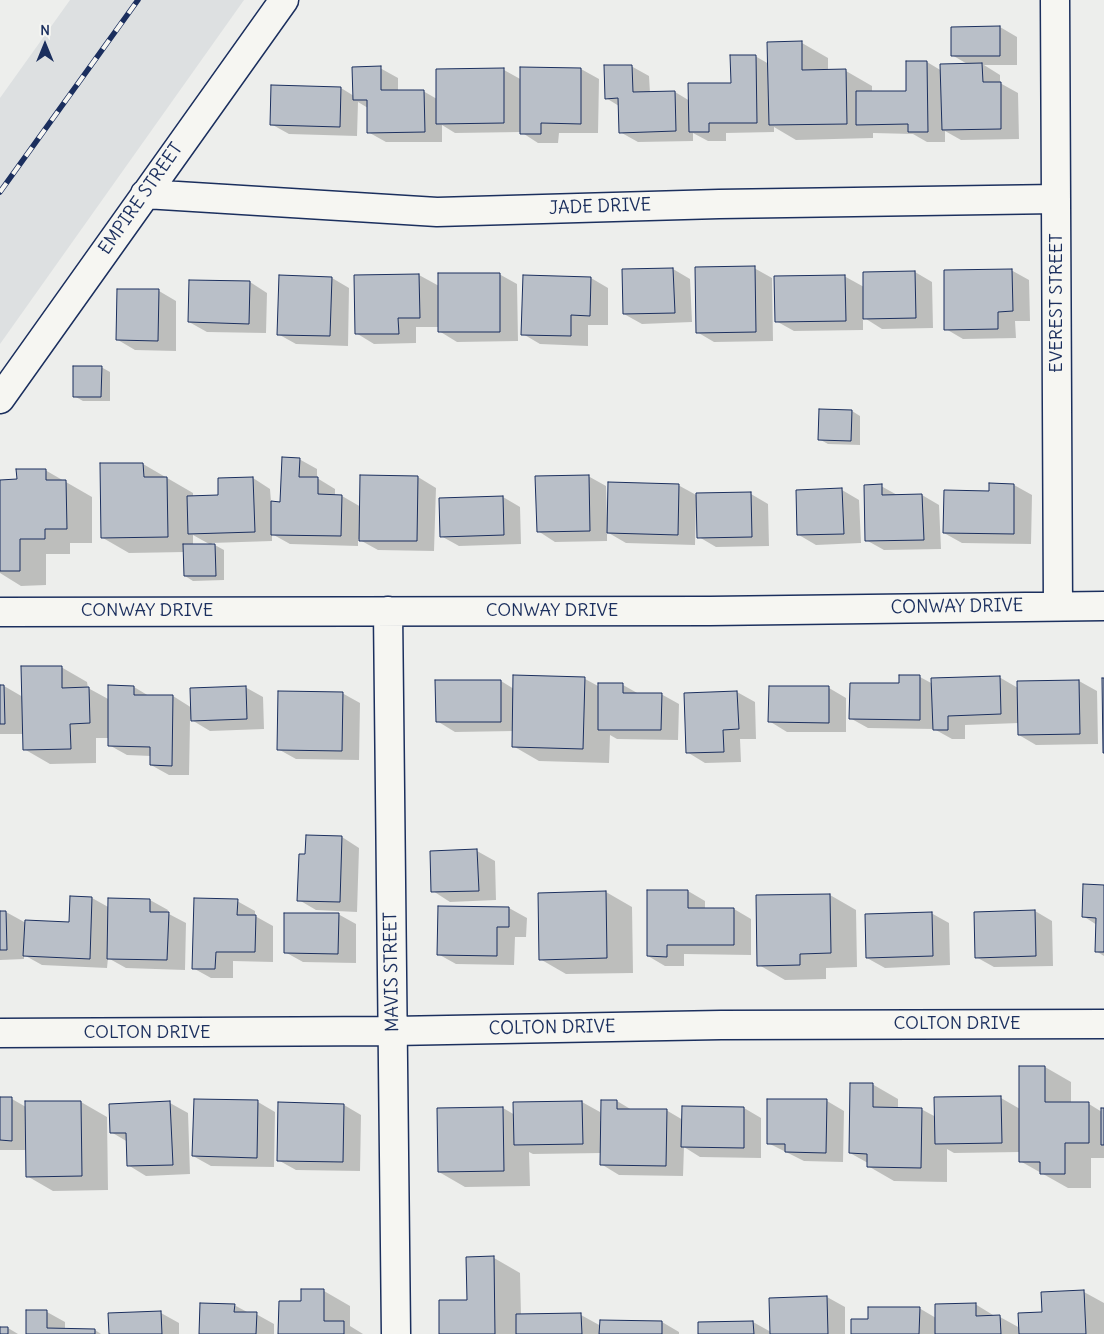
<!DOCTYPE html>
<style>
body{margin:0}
#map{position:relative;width:1104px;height:1334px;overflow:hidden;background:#edeeec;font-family:Delius,sans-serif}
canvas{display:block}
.north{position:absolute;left:20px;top:20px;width:50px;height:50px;-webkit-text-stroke:4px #f6f6f2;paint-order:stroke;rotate:0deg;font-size:14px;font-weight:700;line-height:20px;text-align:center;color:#1b2f5e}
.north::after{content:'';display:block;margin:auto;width:18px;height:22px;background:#1b2f5e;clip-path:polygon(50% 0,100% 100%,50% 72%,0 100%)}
</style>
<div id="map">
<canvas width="1104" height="1334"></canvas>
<div class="north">N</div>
</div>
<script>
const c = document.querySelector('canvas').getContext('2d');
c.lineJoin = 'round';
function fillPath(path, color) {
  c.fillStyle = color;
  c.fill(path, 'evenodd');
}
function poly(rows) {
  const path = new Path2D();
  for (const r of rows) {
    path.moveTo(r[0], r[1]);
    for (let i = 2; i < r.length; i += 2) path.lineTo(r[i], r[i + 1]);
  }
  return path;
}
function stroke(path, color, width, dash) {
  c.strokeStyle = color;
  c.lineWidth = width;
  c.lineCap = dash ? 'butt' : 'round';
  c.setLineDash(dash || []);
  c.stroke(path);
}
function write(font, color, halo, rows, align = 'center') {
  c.font = font + ' Delius,sans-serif';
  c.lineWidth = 4.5;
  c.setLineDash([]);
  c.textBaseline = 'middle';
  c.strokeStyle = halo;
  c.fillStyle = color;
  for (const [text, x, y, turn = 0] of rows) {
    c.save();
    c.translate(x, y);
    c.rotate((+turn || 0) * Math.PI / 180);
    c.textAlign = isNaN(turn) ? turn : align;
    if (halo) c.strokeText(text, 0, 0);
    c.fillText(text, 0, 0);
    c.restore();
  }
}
const built = poly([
 [70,0,244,0,0,344,0,98]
]);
const shadow = poly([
 [1000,27,1017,37,1017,65,984,65,1000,75,1000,83,1018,93,1019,139,961,140,945,131,945,142,927,142,913,134,873,133,873,138,796,140,774,127,774,132,726,133,726,141,708,141,693,133,693,141,638,142,620,132,619,106,606,98,631,66,649,76,650,93,675,92,690,101,732,84,755,56,769,64,802,43,828,58,828,71,846,71,872,86,872,92,907,92,927,62,942,71,969,65,952,55],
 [380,68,398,78,398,91,423,91,437,99,504,70,522,80,522,69,581,69,599,79,598,133,559,133,558,143,538,143,521,132,455,133,442,125,442,142,386,142,368,132,368,108,358,102,357,136,289,134,271,124,272,86,341,88,354,96],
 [754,268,772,278,773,341,714,342,697,332],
 [673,269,690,279,692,322,642,324,624,314],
 [1011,270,1029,280,1030,321,1015,321,1016,338,963,339,946,329],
 [915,272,932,282,933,328,882,329,863,317,863,330,794,331,776,321,844,276,864,287],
 [499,274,517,284,518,341,457,342,439,331,439,327,416,327,416,343,374,344,356,333,355,276,419,275,439,286],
 [332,278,349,288,348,346,296,344,278,334],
 [591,278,608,288,608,325,588,325,588,346,540,344,523,334],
 [250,282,267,293,266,333,207,332,189,322],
 [159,291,176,301,176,351,135,350,118,340],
 [101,367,110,372,110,401,83,401,74,396],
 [852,411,860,416,860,445,828,444,819,439],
 [299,459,317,469,317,478,335,489,335,496,342,496,361,507,361,476,418,477,436,488,434,551,378,550,358,539,358,546,290,544,272,534,272,541,211,543,224,550,224,580,193,581,185,576,185,552,129,553,103,538,143,464,193,493,193,497,219,496,253,478,270,489,271,502,282,503],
 [193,535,211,545,193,546],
 [45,470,92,497,92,543,70,543,70,554,46,554,46,585,21,586,0,573,0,481,18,480],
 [588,476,606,486,607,518,678,485,698,496,751,494,768,504,769,546,716,547,699,537,698,505,696,505,695,545,626,543,607,532,607,541,555,542,538,531],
 [990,485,1014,485,1032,495,1031,544,962,543,944,533,990,493],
 [881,486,899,496,922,495,939,505,941,549,884,550,866,540],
 [842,490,859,500,861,543,816,545,799,535],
 [503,497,520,507,521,544,459,546,441,536],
 [61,667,87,682,88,688,110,700,134,687,149,696,173,696,192,708,245,687,263,697,264,729,210,731,190,719,189,775,169,775,151,765,151,756,127,755,109,745,109,738,96,738,96,763,50,764,24,749,24,734,0,734,0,686,4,686,23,697],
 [920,677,933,684,999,677,1018,688,1018,682,1079,681,1097,691,1098,744,1036,745,1019,735,1019,723,965,725,965,739,952,739,934,729,868,728,850,718,900,685],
 [585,679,600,687,600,685,623,685,639,694,661,694,679,704,678,740,617,739,610,735,609,763,539,761,513,746,514,731,455,732,437,721,501,681,514,689],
 [829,688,846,698,846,732,787,732,769,721],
 [737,692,755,702,756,739,740,739,741,762,705,763,687,752],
 [342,693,360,703,359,760,296,759,278,749],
 [342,837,359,848,357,912,316,910,299,900,307,855],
 [477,851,495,861,496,900,450,902,433,891],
 [1104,886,1104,956,1096,951,1097,925,1083,916],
 [688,891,705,901,705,909,734,909,751,919,751,955,684,954,684,966,665,966,648,956],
 [606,892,632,907,633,973,566,974,540,959],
 [830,895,856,910,857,967,826,968,826,979,785,980,759,965],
 [71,898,92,898,110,908,150,900,168,910,167,913,186,923,185,970,126,968,108,958,107,968,42,965,24,955,24,959,0,960,0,912,6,912,26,923,70,924],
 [237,901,255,911,255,916,273,926,273,962,233,961,233,978,211,978,193,968],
 [509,908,527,918,526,937,515,937,514,965,456,964,438,954],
 [1035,911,1052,921,1053,966,994,967,976,957],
 [931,913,949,923,950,965,885,968,867,958],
 [338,914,356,924,356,963,303,962,285,952],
 [1045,1067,1071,1082,1071,1104,1089,1104,1102,1112,1104,1109,1104,1158,1091,1158,1091,1188,1068,1188,1020,1161,1020,1152,954,1153,947,1149,947,1182,894,1181,868,1166,868,1163,850,1153,872,1084,898,1099,898,1109,921,1109,936,1117,1001,1098,1020,1109],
 [0,1099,12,1099,26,1107,81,1102,107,1117,108,1190,53,1191,27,1176,27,1150,0,1150],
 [617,1101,632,1110,666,1110,683,1120,744,1108,761,1118,761,1158,700,1157,684,1147,683,1176,619,1175,601,1164,602,1153,533,1154,529,1152,530,1186,465,1187,439,1172,503,1108,515,1115,515,1103,582,1102,600,1112,600,1121,602,1121],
 [827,1101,844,1111,843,1162,804,1161,768,1143],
 [258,1102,275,1112,274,1167,211,1166,193,1156],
 [170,1103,188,1113,190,1174,146,1176,128,1165,128,1142,111,1132],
 [344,1105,361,1115,360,1171,296,1170,278,1160],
 [494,1258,520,1273,521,1315,581,1315,601,1326,662,1322,679,1332,679,1334,441,1334,468,1301],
 [303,1291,324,1291,350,1306,350,1326,363,1334,280,1334,303,1302],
 [1084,1292,1104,1303,1104,1334,852,1334,870,1321,919,1308,936,1318,975,1304,993,1315,993,1317,1000,1317,1020,1328,1043,1313],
 [827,1297,845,1307,845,1334,699,1334,753,1322,771,1332],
 [234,1305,249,1313,256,1314,274,1324,274,1334,200,1334],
 [27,1312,47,1312,65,1322,65,1330,95,1330,101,1334,27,1334],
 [161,1313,179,1323,179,1334,110,1334,109,1314],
 [0,1328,8,1328,18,1334,0,1334]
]);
const building = poly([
 [1000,26,1000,56,951,56,951,27,1000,26],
 [802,41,802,70,846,69,847,124,769,125,767,42,802,41],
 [730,55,756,55,757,123,709,123,709,132,689,132,688,83,731,83,730,55],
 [906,61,927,61,928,132,908,132,908,124,856,125,856,91,906,91,906,61],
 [982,63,983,82,1001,82,1001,129,942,130,940,64,982,63],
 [604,65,632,65,633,92,675,91,676,131,619,133,618,98,605,99,604,65],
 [381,66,381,90,424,90,425,132,367,133,367,100,353,100,352,67,381,66],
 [520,67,581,68,581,124,541,123,541,134,520,134,520,67],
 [504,68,504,123,436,124,436,69,504,68],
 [271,85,341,87,340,127,270,125,271,85],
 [755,266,756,332,696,333,695,267,755,266],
 [673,268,675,313,623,314,622,269,673,268],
 [1012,269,1013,311,998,312,998,329,944,330,944,270,1012,269],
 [915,271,916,318,863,319,863,272,915,271],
 [438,273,500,273,500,332,438,332,438,273],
 [419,274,420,318,398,318,399,334,355,334,354,275,419,274],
 [279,275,332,277,330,336,277,335,279,275],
 [523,275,591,277,590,316,571,315,571,336,521,335,523,275],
 [845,275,846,321,775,322,774,276,845,275],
 [189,280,250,281,249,324,188,322,189,280],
 [117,289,159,289,158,341,116,340,117,289],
 [73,366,102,366,101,397,73,397,73,366],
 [819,409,852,410,851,441,818,440,819,409],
 [282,457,300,458,299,477,318,477,318,494,342,495,341,536,271,535,271,501,280,502,282,457],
 [100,463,143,463,144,477,167,477,168,537,101,538,100,463],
 [16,469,46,469,46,480,66,480,67,529,45,529,45,539,20,539,20,571,0,571,0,480,17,479,16,469],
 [360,475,418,476,417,541,359,541,360,475],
 [589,475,590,531,537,532,535,476,589,475],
 [253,477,255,532,188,534,187,496,218,495,218,478,253,477],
 [608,482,679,484,678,535,607,533,608,482],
 [989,483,1014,484,1014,534,943,533,944,490,989,491,989,483],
 [882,484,882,495,922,494,924,540,865,541,864,485,882,484],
 [842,488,844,534,797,535,796,490,842,488],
 [751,492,752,537,697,538,696,493,751,492],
 [503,496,504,535,440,537,439,498,503,496],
 [183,544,215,544,216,576,184,576,183,544],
 [21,666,62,666,62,688,89,687,90,723,70,724,71,749,23,750,21,666],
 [513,675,585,677,583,749,512,747,513,675],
 [899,675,920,675,920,720,849,719,850,683,899,683,899,675],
 [1000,676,1001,714,948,716,948,730,933,730,931,678,1000,676],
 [1102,678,1104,678,1104,753,1103,753,1102,678],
 [435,680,501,680,501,722,436,722,435,680],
 [1079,680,1080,734,1018,735,1017,681,1079,680],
 [598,683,623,683,623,693,662,693,661,730,598,730,598,683],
 [0,685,4,685,5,724,0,724,0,685],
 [108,685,134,686,134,695,173,695,172,766,150,765,150,747,108,746,108,685],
 [246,686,247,719,191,721,190,688,246,686],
 [769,686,829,686,829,723,768,722,769,686],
 [278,691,343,692,342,751,277,750,278,691],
 [737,691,739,729,723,730,724,752,686,753,684,693,737,691],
 [306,835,342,836,340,902,297,901,299,854,305,854,306,835],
 [477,849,479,891,431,892,430,851,477,849],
 [1083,884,1104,885,1104,952,1095,952,1096,918,1082,917,1083,884],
 [647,890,688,890,688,908,734,908,734,945,667,945,667,957,647,956,647,890],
 [606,891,607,958,539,960,538,893,606,891],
 [830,894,831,953,800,954,800,965,757,966,756,895,830,894],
 [70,896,92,897,90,959,23,956,25,920,69,922,70,896],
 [108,898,150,899,150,912,169,912,167,960,107,959,108,898],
 [194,898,238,899,237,915,256,915,255,952,216,952,215,969,192,969,194,898],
 [438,906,509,907,509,927,497,927,497,956,437,955,438,906],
 [1035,910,1036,956,975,958,974,912,1035,910],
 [0,911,6,911,7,950,0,950,0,911],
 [932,912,933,956,866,958,865,914,932,912],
 [284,913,339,913,338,954,284,953,284,913],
 [1019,1066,1045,1066,1045,1102,1089,1102,1089,1143,1065,1143,1065,1174,1040,1174,1040,1162,1019,1162,1019,1066],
 [850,1083,873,1083,873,1107,922,1108,921,1168,867,1167,867,1154,849,1153,850,1083],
 [1001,1096,1002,1143,935,1144,934,1097,1001,1096],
 [0,1097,12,1097,12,1141,0,1140,0,1097],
 [194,1099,258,1100,257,1158,192,1156,194,1099],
 [767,1099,827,1099,826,1153,785,1152,785,1144,767,1144,767,1099],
 [601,1100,617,1100,617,1109,667,1109,666,1166,600,1165,601,1100],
 [25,1101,81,1101,82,1176,26,1177,25,1101],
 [170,1101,173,1165,127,1166,126,1133,110,1133,109,1104,170,1101],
 [582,1101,583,1144,514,1145,513,1102,582,1101],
 [278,1102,344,1104,343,1162,277,1161,278,1102],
 [682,1106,744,1107,744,1148,681,1147,682,1106],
 [503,1107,504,1171,438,1172,437,1108,503,1107],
 [1101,1108,1104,1108,1104,1145,1101,1145,1101,1108],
 [494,1256,495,1334,439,1334,439,1300,467,1300,466,1257,494,1256],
 [301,1289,324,1289,324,1321,344,1321,344,1334,278,1334,279,1301,301,1301,301,1289],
 [1084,1290,1086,1334,1019,1334,1018,1313,1042,1312,1041,1292,1084,1290],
 [827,1296,828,1334,770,1334,769,1298,827,1296],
 [200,1303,235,1304,234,1312,257,1312,256,1334,199,1334,200,1303],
 [976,1303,976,1316,1000,1315,1001,1334,935,1334,935,1304,976,1303],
 [868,1307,920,1307,919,1334,851,1334,851,1319,868,1319,868,1307],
 [26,1310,47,1310,47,1328,95,1329,95,1334,26,1334,26,1310],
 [161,1311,162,1334,109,1334,108,1313,161,1311],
 [581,1313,582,1334,516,1334,516,1314,581,1313],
 [600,1320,662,1321,662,1334,599,1334,600,1320],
 [753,1321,754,1334,698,1334,698,1322,753,1321],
 [0,1327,8,1327,8,1334,0,1334,0,1327]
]);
const minor = poly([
 [1055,0,1058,606],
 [145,194,437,212,719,204,1056,199],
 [0,399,284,0],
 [388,611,396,1334],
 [0,612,710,611,1104,606],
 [0,1033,393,1031,721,1025,1104,1024]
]);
const rail = poly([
 [0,192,138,0]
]);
const streetNames = [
 ["EMPIRE STREET",141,199,-55],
 ["JADE DRIVE",600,207,-2],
 ["EVEREST STREET",1057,303,-90],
 ["CONWAY DRIVE",957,607,-1],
 ["CONWAY DRIVE",147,611],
 ["CONWAY DRIVE",552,611],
 ["MAVIS STREET",392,972,-91],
 ["COLTON DRIVE",957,1024],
 ["COLTON DRIVE",552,1028,-1],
 ["COLTON DRIVE",147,1033]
];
fillPath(built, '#dde0e1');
fillPath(shadow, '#0003');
fillPath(building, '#b9bfc8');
stroke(building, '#1b2f5e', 1);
stroke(minor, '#1b2f5e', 31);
stroke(minor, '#f6f6f2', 28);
stroke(rail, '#1b2f5e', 5.5);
stroke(rail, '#f6f6f2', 4, [11]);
write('18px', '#1b2f5e', '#f6f6f2', streetNames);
</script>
